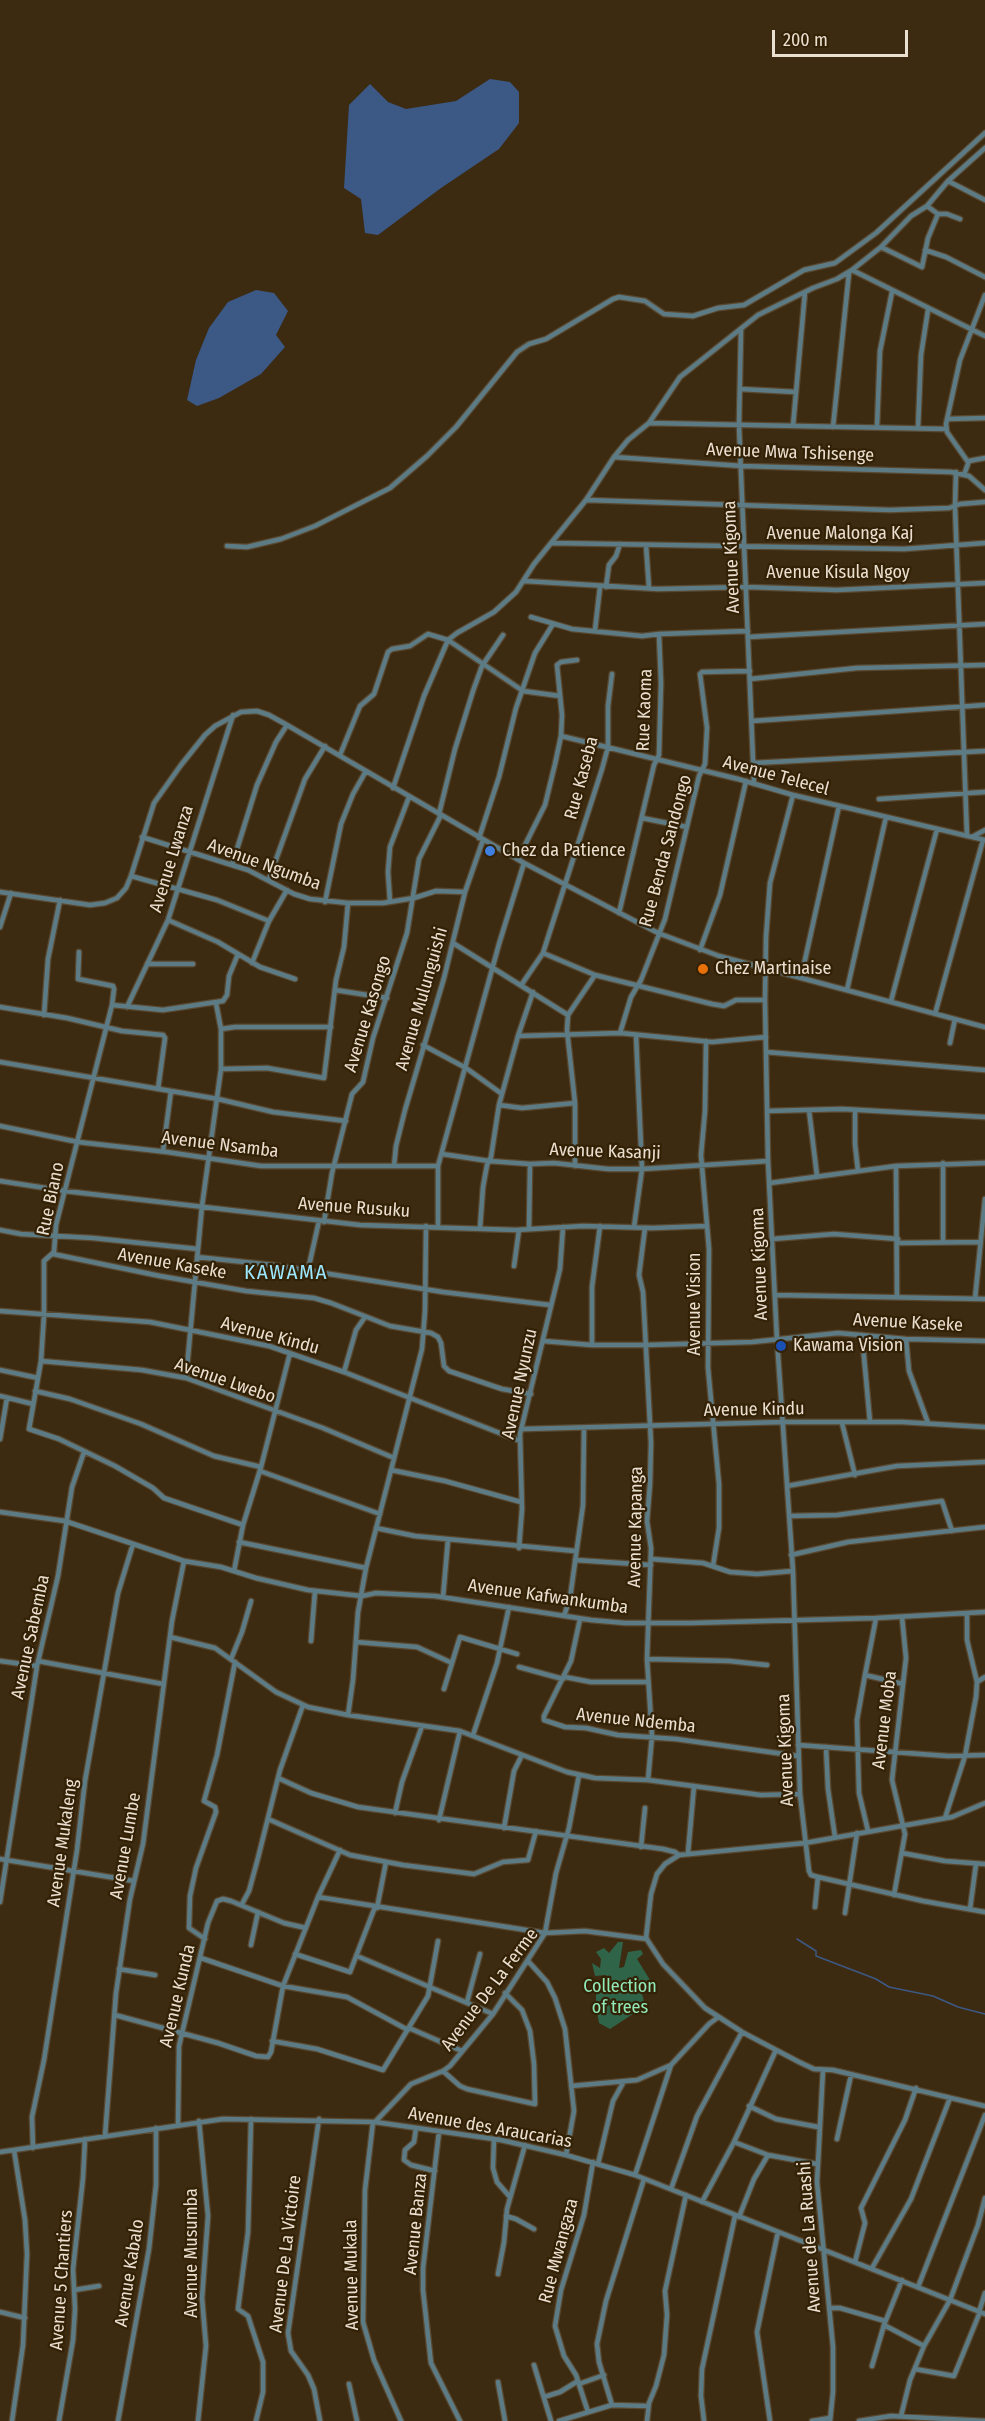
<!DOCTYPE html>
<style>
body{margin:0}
#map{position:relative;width:985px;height:2421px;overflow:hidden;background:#3d2b11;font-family:"Fira Sans Condensed",sans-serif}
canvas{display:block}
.scale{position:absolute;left:772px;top:30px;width:136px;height:27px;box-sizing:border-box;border:3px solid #ebdfd0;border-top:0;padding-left:8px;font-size:18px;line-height:21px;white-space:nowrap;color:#ebdfd0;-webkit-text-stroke:4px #332106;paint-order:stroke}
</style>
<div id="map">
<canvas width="985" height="2421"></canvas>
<div class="scale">200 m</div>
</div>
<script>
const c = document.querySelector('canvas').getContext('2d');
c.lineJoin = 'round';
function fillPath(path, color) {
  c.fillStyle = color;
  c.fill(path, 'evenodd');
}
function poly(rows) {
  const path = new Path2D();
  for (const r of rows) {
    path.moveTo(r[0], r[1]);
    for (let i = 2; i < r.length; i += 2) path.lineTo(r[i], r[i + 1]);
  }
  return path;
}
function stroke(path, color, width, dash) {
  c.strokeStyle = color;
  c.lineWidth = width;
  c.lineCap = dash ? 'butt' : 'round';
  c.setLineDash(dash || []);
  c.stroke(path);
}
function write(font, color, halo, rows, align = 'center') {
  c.font = font + ' "Fira Sans Condensed",sans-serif';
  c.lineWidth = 4.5;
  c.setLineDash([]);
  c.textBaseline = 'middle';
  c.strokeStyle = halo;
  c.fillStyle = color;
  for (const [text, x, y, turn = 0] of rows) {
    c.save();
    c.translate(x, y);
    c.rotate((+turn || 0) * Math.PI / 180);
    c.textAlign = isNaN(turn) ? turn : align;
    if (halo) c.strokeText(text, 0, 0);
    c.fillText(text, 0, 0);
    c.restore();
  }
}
const green = poly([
 [618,1942,623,1942,619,1968,624,1967,628,1952,641,1950,643,1954,637,1959,650,1980,640,1985,645,2006,610,2029,599,2023,596,2007,596,1988,608,1981,606,1975,595,1976,592,1963,600,1968,601,1959,596,1952,604,1948,609,1953]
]);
const water = poly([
 [490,79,510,82,519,92,519,123,499,149,441,188,378,235,365,233,361,199,344,188,349,105,370,84,388,102,406,109,456,101],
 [256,290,274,293,288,311,276,335,285,347,261,374,219,398,197,406,187,400,196,360,209,328,228,302]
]);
const stream = poly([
 [797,1939,816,1951,816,1956,876,1979,889,1987,933,1996,958,2007,985,2014]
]);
const minor = poly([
 [948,181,985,200],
 [938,214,947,214,960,219],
 [881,247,922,267,928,238,938,214,927,206],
 [925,250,946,257,985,277],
 [852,270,985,336],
 [741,330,739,425,754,784],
 [740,389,796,392],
 [947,419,985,418],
 [649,423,946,429],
 [793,426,805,292],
 [833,427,849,273],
 [877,427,880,351,892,292],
 [918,428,921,355,928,310],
 [614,457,742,466,951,472,969,476,985,490],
 [968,462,947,432,946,424,960,360,985,295],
 [956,472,955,506,967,836],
 [964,475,969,461,985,458],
 [586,500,890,510,949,508,960,504,985,502],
 [552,543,904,549,985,543],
 [646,545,649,588],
 [227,546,247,547,281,539,315,526,390,488,427,456,456,427,517,352,529,344,546,339,613,299,619,297,645,301,664,314,693,316,718,308,744,305,804,270,835,263,876,233,985,133],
 [524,581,658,589,747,587,837,590,985,583],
 [606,587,609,565,616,556,620,544],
 [531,617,572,629,642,636,659,634,661,683,659,755,654,765,619,913],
 [595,630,600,587],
 [659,634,748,631],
 [748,637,985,624],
 [750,679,857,668,985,665],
 [752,721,985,705],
 [561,736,738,779,793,795,985,840],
 [340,755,360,706,374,694,388,652,392,649,410,646,428,634,448,640,523,691,560,696],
 [753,763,985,751],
 [393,788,424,696,448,640,457,633,494,612,516,592,534,564,586,500,614,457,628,440,649,423,680,377,758,315,813,288,837,279,852,270,881,247,911,216,927,206,948,181,985,148],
 [793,795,770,883,766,937,765,1000,768,1161,777,1340,793,1571,800,1794,809,1871,811,1875,818,1877,923,1901,985,1912],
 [879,799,985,792],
 [439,814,455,749,473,691,482,666,503,635],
 [642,818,687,827],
 [142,837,248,870,294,894,310,899,348,903,383,903,414,898,436,891,465,892],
 [972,837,985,830],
 [479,838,499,777,516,708,535,653,553,624],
 [518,859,545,805,555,764,561,736,562,715,557,665,561,662,577,660],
 [232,865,257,785,276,742,287,725],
 [131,876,217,900,269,921],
 [269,879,305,779,325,746],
 [0,892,90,905,105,903,117,898,126,888,131,876,154,803,181,765,205,735,215,726,241,712,257,711,269,715,287,725,524,863,658,933,719,956,985,1027],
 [325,902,341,824,353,794,366,771],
 [390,902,388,872,390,847,409,797],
 [168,920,218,942,260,967,295,979],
 [0,927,11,893],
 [453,943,568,1015],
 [700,950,720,895,746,781],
 [79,952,78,979,113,986,114,989,112,1005,56,1225,54,1252,44,1261,44,1315,41,1361,29,1429,59,1439,115,1466,153,1488,164,1498,243,1525],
 [543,953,595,975,712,1004,724,1006,736,1000,765,1000],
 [252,963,269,921,287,890],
 [147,964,193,964],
 [801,978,839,806],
 [522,984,543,953,602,769,608,747,608,706,612,674],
 [335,990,387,998],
 [847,990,886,817],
 [891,1001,937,829],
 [112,1005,163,1010,223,1001,227,995,229,976,238,954],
 [0,1007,67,1018,122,1031,163,1035,165,1038,158,1089],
 [127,1007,168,920,233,715],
 [935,1014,983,840],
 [44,1015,48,959,60,900],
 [221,1029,235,1027,331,1027],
 [620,1033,631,997,641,980,665,919,699,776,705,764,707,728,700,674,702,672,750,671],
 [518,1036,620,1033,712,1042,766,1037],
 [706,1041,705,1111,701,1155,709,1249,708,1368,719,1484,719,1528,713,1566],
 [950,1043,955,1019],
 [423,1045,466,1068,502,1094],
 [766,1052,985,1070],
 [0,1062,218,1099,273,1112,346,1121],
 [221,1069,267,1068,324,1078,336,980,344,947,348,903],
 [499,1105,522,1108,575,1103],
 [809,1110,817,1176],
 [855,1110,855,1144,858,1171],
 [767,1111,842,1109,985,1117],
 [0,1126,78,1142,167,1152,261,1166,438,1166],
 [163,1151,171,1091],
 [442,1154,489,1161,530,1164,554,1163,608,1169,642,1169,768,1161],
 [943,1163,943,1241],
 [394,1166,396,1146,405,1110,444,978,465,892,483,840],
 [575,1166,575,1103,567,1030,568,1015,595,975],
 [896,1166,897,1297],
 [0,1181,65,1191,360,1225,516,1230,583,1226,653,1228,707,1226],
 [770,1183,896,1166,985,1163],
 [324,1222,332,1173,352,1094,363,1082,373,1038,407,933,419,859,441,815],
 [438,1227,438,1166,499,944,524,863],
 [634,1227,642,1169,636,1035],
 [480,1228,483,1187,487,1165,491,1157,499,1105,518,1036,533,992],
 [645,1228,639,1275,643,1292,651,1443,650,1484,647,1521,651,1548,647,1659,652,1736,648,1780],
 [529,1229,530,1164],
 [0,1230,21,1234,93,1238,198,1249],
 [772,1239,834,1234,898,1239],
 [898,1243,980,1242],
 [53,1254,160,1276,246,1291,314,1298,331,1303,390,1326,431,1333,438,1337,441,1343,444,1366,449,1371,502,1389,531,1394],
 [197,1257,273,1265,443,1292,550,1305],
 [514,1266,519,1230],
 [308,1270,319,1221],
 [775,1295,985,1299],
 [975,1299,985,1199],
 [0,1311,150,1322,269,1346,344,1372,520,1441],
 [862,1335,870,1422],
 [906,1339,909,1371,928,1423],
 [543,1341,592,1345,646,1345,752,1342,838,1333,906,1339,985,1341],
 [592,1345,592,1287,600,1226],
 [41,1361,142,1370,186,1378,323,1428,394,1458],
 [0,1370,38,1378],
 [344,1372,356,1330,365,1317],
 [186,1378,202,1206,221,1069,221,1029,216,1003],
 [35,1391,70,1399,141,1424,214,1456,261,1467],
 [0,1396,33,1404],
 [842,1423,855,1475],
 [523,1429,783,1422,902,1422,985,1427],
 [0,1439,7,1398],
 [391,1470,445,1481,521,1502],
 [260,1471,380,1514],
 [787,1486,897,1466,985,1462],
 [0,1512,65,1521,184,1561,221,1567,256,1578,308,1590,362,1596,376,1593,435,1596,591,1620,625,1623,691,1623,876,1618,985,1612],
 [789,1516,837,1515,942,1501,952,1531],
 [376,1528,415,1536,575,1551],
 [239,1542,366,1568],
 [519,1548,522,1509,520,1434,560,1269,563,1227],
 [791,1555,848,1542,985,1527],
 [651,1559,703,1563,730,1572,757,1574,793,1571],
 [575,1560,651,1565],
 [234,1571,243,1525,261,1467,290,1353],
 [443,1597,448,1540],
 [564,1616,570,1598,583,1505,584,1428],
 [876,1618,865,1675,903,1684],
 [580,1619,571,1661,544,1716,544,1720,565,1727,586,1728,618,1735,676,1739,798,1756],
 [170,1637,215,1648,276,1692,308,1707,348,1715,460,1731,567,1772,595,1778,648,1780,761,1795,800,1794],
 [311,1641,315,1591],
 [356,1642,417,1647,452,1663],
 [231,1659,242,1632,251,1601],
 [647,1659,729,1661,767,1665],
 [0,1661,37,1666],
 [38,1661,163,1684],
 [519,1667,563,1679],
 [865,1675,857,1720,859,1793,868,1831],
 [565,1677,591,1682,647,1682],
 [977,1682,985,1677],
 [444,1689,460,1637,517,1654],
 [348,1715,353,1680,358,1612,366,1568,422,1349,425,1311,426,1226],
 [473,1735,497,1663,509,1607],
 [798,1745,948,1756,985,1755],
 [826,1747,828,1789,835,1837],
 [278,1778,311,1793,358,1807,663,1849,675,1852,679,1855],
 [985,1803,952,1817,805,1843,679,1855,665,1864,657,1874,651,1894,646,1938,663,1964,705,2008,742,2032,799,2062,814,2069,833,2070,985,2106],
 [395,1813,402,1782,422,1726],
 [945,1818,965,1756,976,1697,977,1682,967,1640,967,1613],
 [268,1819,350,1855,403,1865,474,1874,503,1862,528,1860,536,1831],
 [439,1820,460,1731],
 [504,1828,514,1771,522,1755],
 [641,1847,645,1808],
 [688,1853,694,1786],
 [902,1853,945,1861,985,1864],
 [0,1859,134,1881],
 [894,1895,905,1834,892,1780,906,1658,902,1617],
 [318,1897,545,1933,556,1873,569,1828,579,1775],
 [0,1902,37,1666,58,1576,72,1487,84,1452],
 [242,1904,249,1891,258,1858,280,1770,303,1705],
 [815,1907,818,1877],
 [377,1908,386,1862],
 [970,1909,976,1864],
 [845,1913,857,1833],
 [205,1939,189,1928,190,1896,196,1868,216,1812,215,1807,204,1801,217,1755,235,1662],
 [251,1945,258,1912],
 [295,1954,350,1972,375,1907],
 [357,1956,493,2014],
 [201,1958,283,1986,347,1997,408,2030],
 [528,1961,547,1982,555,1998,565,2029,574,2111,566,2155],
 [119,1969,155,1975],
 [467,2002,480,1954],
 [115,2015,218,2043,256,2056,268,2057,271,2052,283,1986,318,1897,340,1850],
 [409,2028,462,2051],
 [272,2041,317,2049,383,2070,428,1996,438,1941],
 [823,2070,817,2182,833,2347,833,2392,830,2421],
 [443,2071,460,2086,467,2089,535,2104,534,2064,530,2031,522,2010,505,1993],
 [571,2086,637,2080,671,2065],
 [749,2106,776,2119,818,2127],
 [251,2119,248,2232,238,2309,248,2316,263,2362,263,2392,256,2421],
 [319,2119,288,2333,291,2351,308,2375,314,2389,320,2421],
 [373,2122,365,2190,363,2322,374,2360,401,2421],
 [375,2122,411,2084,443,2071,450,2066,493,2014,545,1933,585,1931,647,1939],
 [178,2125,179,2046,208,1923,217,1901,223,1899,231,1901,284,1923,306,1928],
 [416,2128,414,2142,405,2150,404,2160,411,2165,435,2171],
 [439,2132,423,2268,423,2290,431,2363,460,2421],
 [105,2136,116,1993,130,1899,143,1844,172,1621,184,1561],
 [494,2139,493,2168,497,2182,510,2197],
 [837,2139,851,2075],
 [734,2142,768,2155,817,2164],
 [33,2148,32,2117,44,2060,77,1850,85,1781,118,1593,133,1544],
 [0,2152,223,2119,375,2122,501,2140,566,2155,635,2175,985,2314],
 [598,2164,613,2101,623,2083],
 [635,2175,671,2065,709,2024,717,2018],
 [671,2189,697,2116,742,2032],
 [702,2202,734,2142,776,2050],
 [506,2216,516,2219,534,2229],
 [739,2217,754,2179,768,2155],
 [855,2262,865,2223,861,2208,905,2120,916,2088],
 [872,2268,911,2199,950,2098],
 [498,2274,504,2242,507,2209,525,2145],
 [918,2287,985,2115],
 [74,2290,99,2286],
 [829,2308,840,2308,885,2321],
 [0,2312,25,2318],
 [979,2312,985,2293],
 [884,2325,924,2346],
 [534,2365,551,2421],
 [872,2366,884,2325,902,2280],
 [915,2369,954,2376,980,2312],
 [498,2382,505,2421],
 [349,2384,357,2421],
 [579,2384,604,2375],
 [544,2397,560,2392,578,2381],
 [612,2405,599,2362,597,2344,606,2301,644,2179],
 [588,2412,576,2375,564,2356,555,2326,561,2290,584,2215,593,2162],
 [901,2416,910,2380,924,2346,950,2300,978,2225,985,2198],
 [12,2421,23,2345,27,2254,25,2220,14,2150],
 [59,2421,73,2340,75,2309,73,2269,83,2178,85,2139],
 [118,2421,149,2249,156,2185,156,2128],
 [198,2421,206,2346,202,2298,208,2216,199,2121],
 [559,2421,612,2405,648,2406],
 [647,2421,649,2403,656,2386,664,2355,667,2315,665,2291,686,2195],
 [704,2421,701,2396,702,2369,735,2216],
 [770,2421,757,2332,778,2232],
 [812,2421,830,2418],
 [859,2421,891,2416,985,2421]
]);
const markers = [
 [490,851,6,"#3f7fe0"],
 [703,969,6,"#e8710a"],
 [781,1346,6,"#1a4fb4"]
];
const streetNames = [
 ["Avenue Mwa Tshisenge",790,453,2],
 ["Avenue Malonga Kaj",840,534],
 ["Avenue Kigoma",732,557,-92],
 ["Avenue Kisula Ngoy",838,573],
 ["Rue Kaoma",645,710,-88],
 ["Avenue Telecel",776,776,15],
 ["Rue Kaseba",582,778,-75],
 ["Rue Benda Sandongo",666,851,-75],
 ["Avenue Lwanza",172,859,-73],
 ["Avenue Ngumba",264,865,20],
 ["Avenue Mulunguishi",422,999,-74],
 ["Avenue Kasongo",368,1014,-73],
 ["Avenue Nsamba",220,1145,7],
 ["Avenue Kasanji",605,1152,2],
 ["Rue Biano",51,1199,-78],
 ["Avenue Rusuku",354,1208,4],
 ["Avenue Kaseke",172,1264,10],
 ["Avenue Kigoma",760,1264,-92],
 ["Avenue Vision",695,1304,-90],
 ["Avenue Kaseke",908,1323,3],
 ["Avenue Kindu",270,1336,15],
 ["Avenue Lwebo",225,1381,19],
 ["Avenue Nyunzu",520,1384,-78],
 ["Avenue Kindu",754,1410,-1],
 ["Avenue Kapanga",636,1527,-89],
 ["Avenue Kafwankumba",548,1597,8],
 ["Avenue Sabemba",31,1637,-78],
 ["Avenue Moba",885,1720,-83],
 ["Avenue Ndemba",636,1721,6],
 ["Avenue Kigoma",786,1750,-92],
 ["Avenue Mukaleng",63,1843,-82],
 ["Avenue Lumbe",126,1846,-80],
 ["Avenue De La Ferme",490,1990,-53],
 ["Avenue Kunda",178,1996,-77],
 ["Avenue des Araucarias",490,2128,10],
 ["Avenue Banza",416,2224,-84],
 ["Avenue de La Ruashi",810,2237,-94],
 ["Rue Mwangaza",559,2251,-75],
 ["Avenue Musumba",192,2253,-90],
 ["Avenue De La Victoire",286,2254,-83],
 ["Avenue Kabalo",130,2273,-81],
 ["Avenue Mukala",352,2275,-91],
 ["Avenue 5 Chantiers",62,2280,-86]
];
const poiNames = [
 ["Chez da Patience",502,851],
 ["Chez Martinaise",715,969],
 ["Kawama Vision",793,1346]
];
const parkNames = [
 ["Collection",620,1987],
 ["of trees",620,2008]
];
const quarterNames = [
 ["KAWAMA",286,1273]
];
fillPath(green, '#2f6448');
fillPath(water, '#3c5885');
stroke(stream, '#3c5885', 1.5);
stroke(minor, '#594830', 7);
stroke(minor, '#5d7b84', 4.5);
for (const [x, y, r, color] of markers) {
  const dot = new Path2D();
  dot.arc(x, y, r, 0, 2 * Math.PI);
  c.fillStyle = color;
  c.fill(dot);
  stroke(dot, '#332106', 2);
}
write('18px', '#ebdfd0', '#332106', streetNames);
write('18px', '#ebdfd0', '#332106', poiNames, 'left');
write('18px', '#91eab9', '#332106', parkNames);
c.letterSpacing = '1.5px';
write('21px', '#9ce7fe', '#332106', quarterNames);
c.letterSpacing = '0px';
</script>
